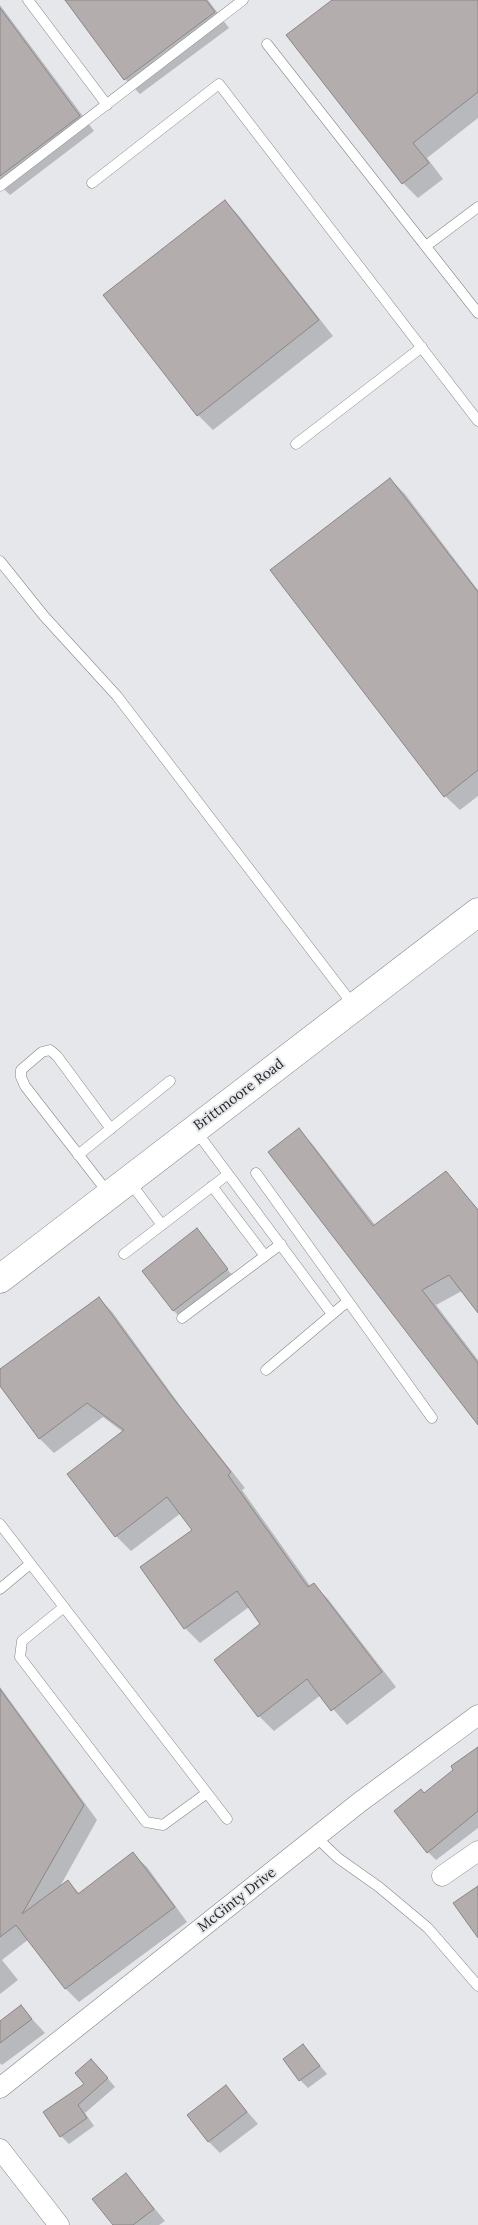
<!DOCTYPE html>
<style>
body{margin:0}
canvas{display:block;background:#e5e7eb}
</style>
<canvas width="478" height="2225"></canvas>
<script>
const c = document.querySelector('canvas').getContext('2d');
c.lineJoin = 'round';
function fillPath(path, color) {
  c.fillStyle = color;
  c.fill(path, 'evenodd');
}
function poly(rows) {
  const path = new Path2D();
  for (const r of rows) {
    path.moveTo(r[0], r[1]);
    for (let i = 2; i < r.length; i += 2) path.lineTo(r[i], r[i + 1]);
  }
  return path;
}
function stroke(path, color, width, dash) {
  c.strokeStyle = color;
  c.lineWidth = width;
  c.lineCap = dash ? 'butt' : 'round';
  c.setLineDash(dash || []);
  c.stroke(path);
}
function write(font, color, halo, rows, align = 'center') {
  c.font = font + ' Lora,serif';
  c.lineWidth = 4;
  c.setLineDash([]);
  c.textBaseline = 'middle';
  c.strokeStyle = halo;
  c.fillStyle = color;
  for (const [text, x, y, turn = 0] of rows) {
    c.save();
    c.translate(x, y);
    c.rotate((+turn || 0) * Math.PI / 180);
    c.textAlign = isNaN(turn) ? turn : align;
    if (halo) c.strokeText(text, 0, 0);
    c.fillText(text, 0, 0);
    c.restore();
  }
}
const shadow = poly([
 [66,0,208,0,229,28,140,94,125,79],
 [334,0,478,0,478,118,427,158,443,179,418,198,403,183,288,36],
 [0,5,94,131,10,195,0,185],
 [225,201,239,216,333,336,213,430,198,415,105,296],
 [390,479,405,494,478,590,478,796,460,810,445,796],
 [298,1130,313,1145,376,1226,445,1173,478,1209,478,1311,462,1291,436,1305,478,1360,478,1423],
 [196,1230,207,1241,205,1241,231,1274,232,1273,238,1281,185,1322,174,1311,143,1271],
 [99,1298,113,1313,184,1411,245,1488,242,1490,311,1587,314,1585,328,1599,396,1687,347,1725,321,1695,274,1731,259,1716,216,1660,262,1625,249,1607,200,1643,185,1628,194,1530,181,1513,131,1551,116,1536,68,1474,123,1432,103,1417,54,1453,39,1438,0,1384,0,1370],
 [0,1687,97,1820,58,1890,68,1882,80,1894,133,1854,147,1867,187,1922,79,2002,66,1989,29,1939,2,1960,18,1980,0,1994],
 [478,1748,478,1828,436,1860,428,1852,424,1794,455,1770],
 [21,2007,45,2033,2,2065,0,2063,0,2021,1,2022],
 [303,2045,327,2074,308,2088,300,2080],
 [99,2068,115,2087,85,2113,94,2126,69,2144,61,2136,86,2084],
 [226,2087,258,2124,220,2153,208,2141],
 [126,2174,165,2221,159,2225,114,2225]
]);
const building = poly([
 [65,0,206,0,215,12,124,80,65,0],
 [332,0,478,0,478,92,413,143,429,163,402,184,286,35,332,0],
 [0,8,80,116,0,176,0,8],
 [225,200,319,320,197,416,103,295,225,200],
 [390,478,478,592,478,770,444,797,270,570,390,478],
 [299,1128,373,1226,446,1171,478,1210,478,1313,449,1275,422,1290,478,1363,478,1425,268,1152,299,1128],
 [197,1228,228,1269,173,1311,142,1271,197,1228],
 [99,1297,170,1394,231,1472,228,1475,308,1587,314,1583,382,1672,331,1711,307,1679,258,1717,214,1660,260,1624,237,1591,184,1629,140,1567,192,1530,167,1497,115,1537,67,1474,124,1430,87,1403,39,1439,0,1386,0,1369,99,1297],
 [0,1689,84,1805,22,1914,68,1880,78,1894,133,1852,175,1907,65,1989,16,1925,0,1937,0,1689],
 [478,1747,478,1811,427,1853,394,1811,421,1789,424,1793,453,1770,451,1766,478,1747],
 [478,1886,478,1938,453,1903,478,1886],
 [21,2005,32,2019,0,2043,0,2021,21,2005],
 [303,2044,320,2066,299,2081,283,2059,303,2044],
 [91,2059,108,2078,78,2105,87,2118,60,2137,43,2112,84,2084,75,2073,91,2059],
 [226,2085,247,2112,208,2142,187,2115,226,2085],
 [126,2173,154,2209,133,2225,113,2225,92,2199,126,2173]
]);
const lane = poly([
 [28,0,107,105],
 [267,44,478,313],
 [92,183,219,84,478,421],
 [0,186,243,0],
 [426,246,478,207],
 [296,444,422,347],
 [0,561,44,616,117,696,354,1006],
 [196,1131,332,1314],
 [78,1155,170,1081],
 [256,1173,432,1418],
 [129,1181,162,1225],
 [212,1186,265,1256],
 [109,1194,25,1086,21,1077,21,1070,42,1052,50,1050,57,1056,111,1129],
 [124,1254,227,1175],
 [182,1318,281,1244],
 [266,1370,348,1301],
 [0,1524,227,1819],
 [0,1589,30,1564],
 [64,1607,22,1641,20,1657,146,1822,163,1825,207,1793],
 [316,1837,338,1858,379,1887,428,1928,478,1986]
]);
const street = poly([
 [442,1876,478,1851],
 [0,2088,360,1802,478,1715],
 [0,2149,59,2225]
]);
const secondary = poly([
 [0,1279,478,912]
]);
const streetNames = [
 ["Brittmoore Road",239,1095,-37],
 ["McGinty Drive",237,1900,-38]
];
fillPath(shadow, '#0003');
fillPath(building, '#b3aead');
stroke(building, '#8b8686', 1);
stroke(lane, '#838588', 11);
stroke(street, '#838588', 21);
stroke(secondary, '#838588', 29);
stroke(lane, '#fff', 10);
stroke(street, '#fff', 20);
stroke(secondary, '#fff', 28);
write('14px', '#262728', '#e5e7eb', streetNames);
</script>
